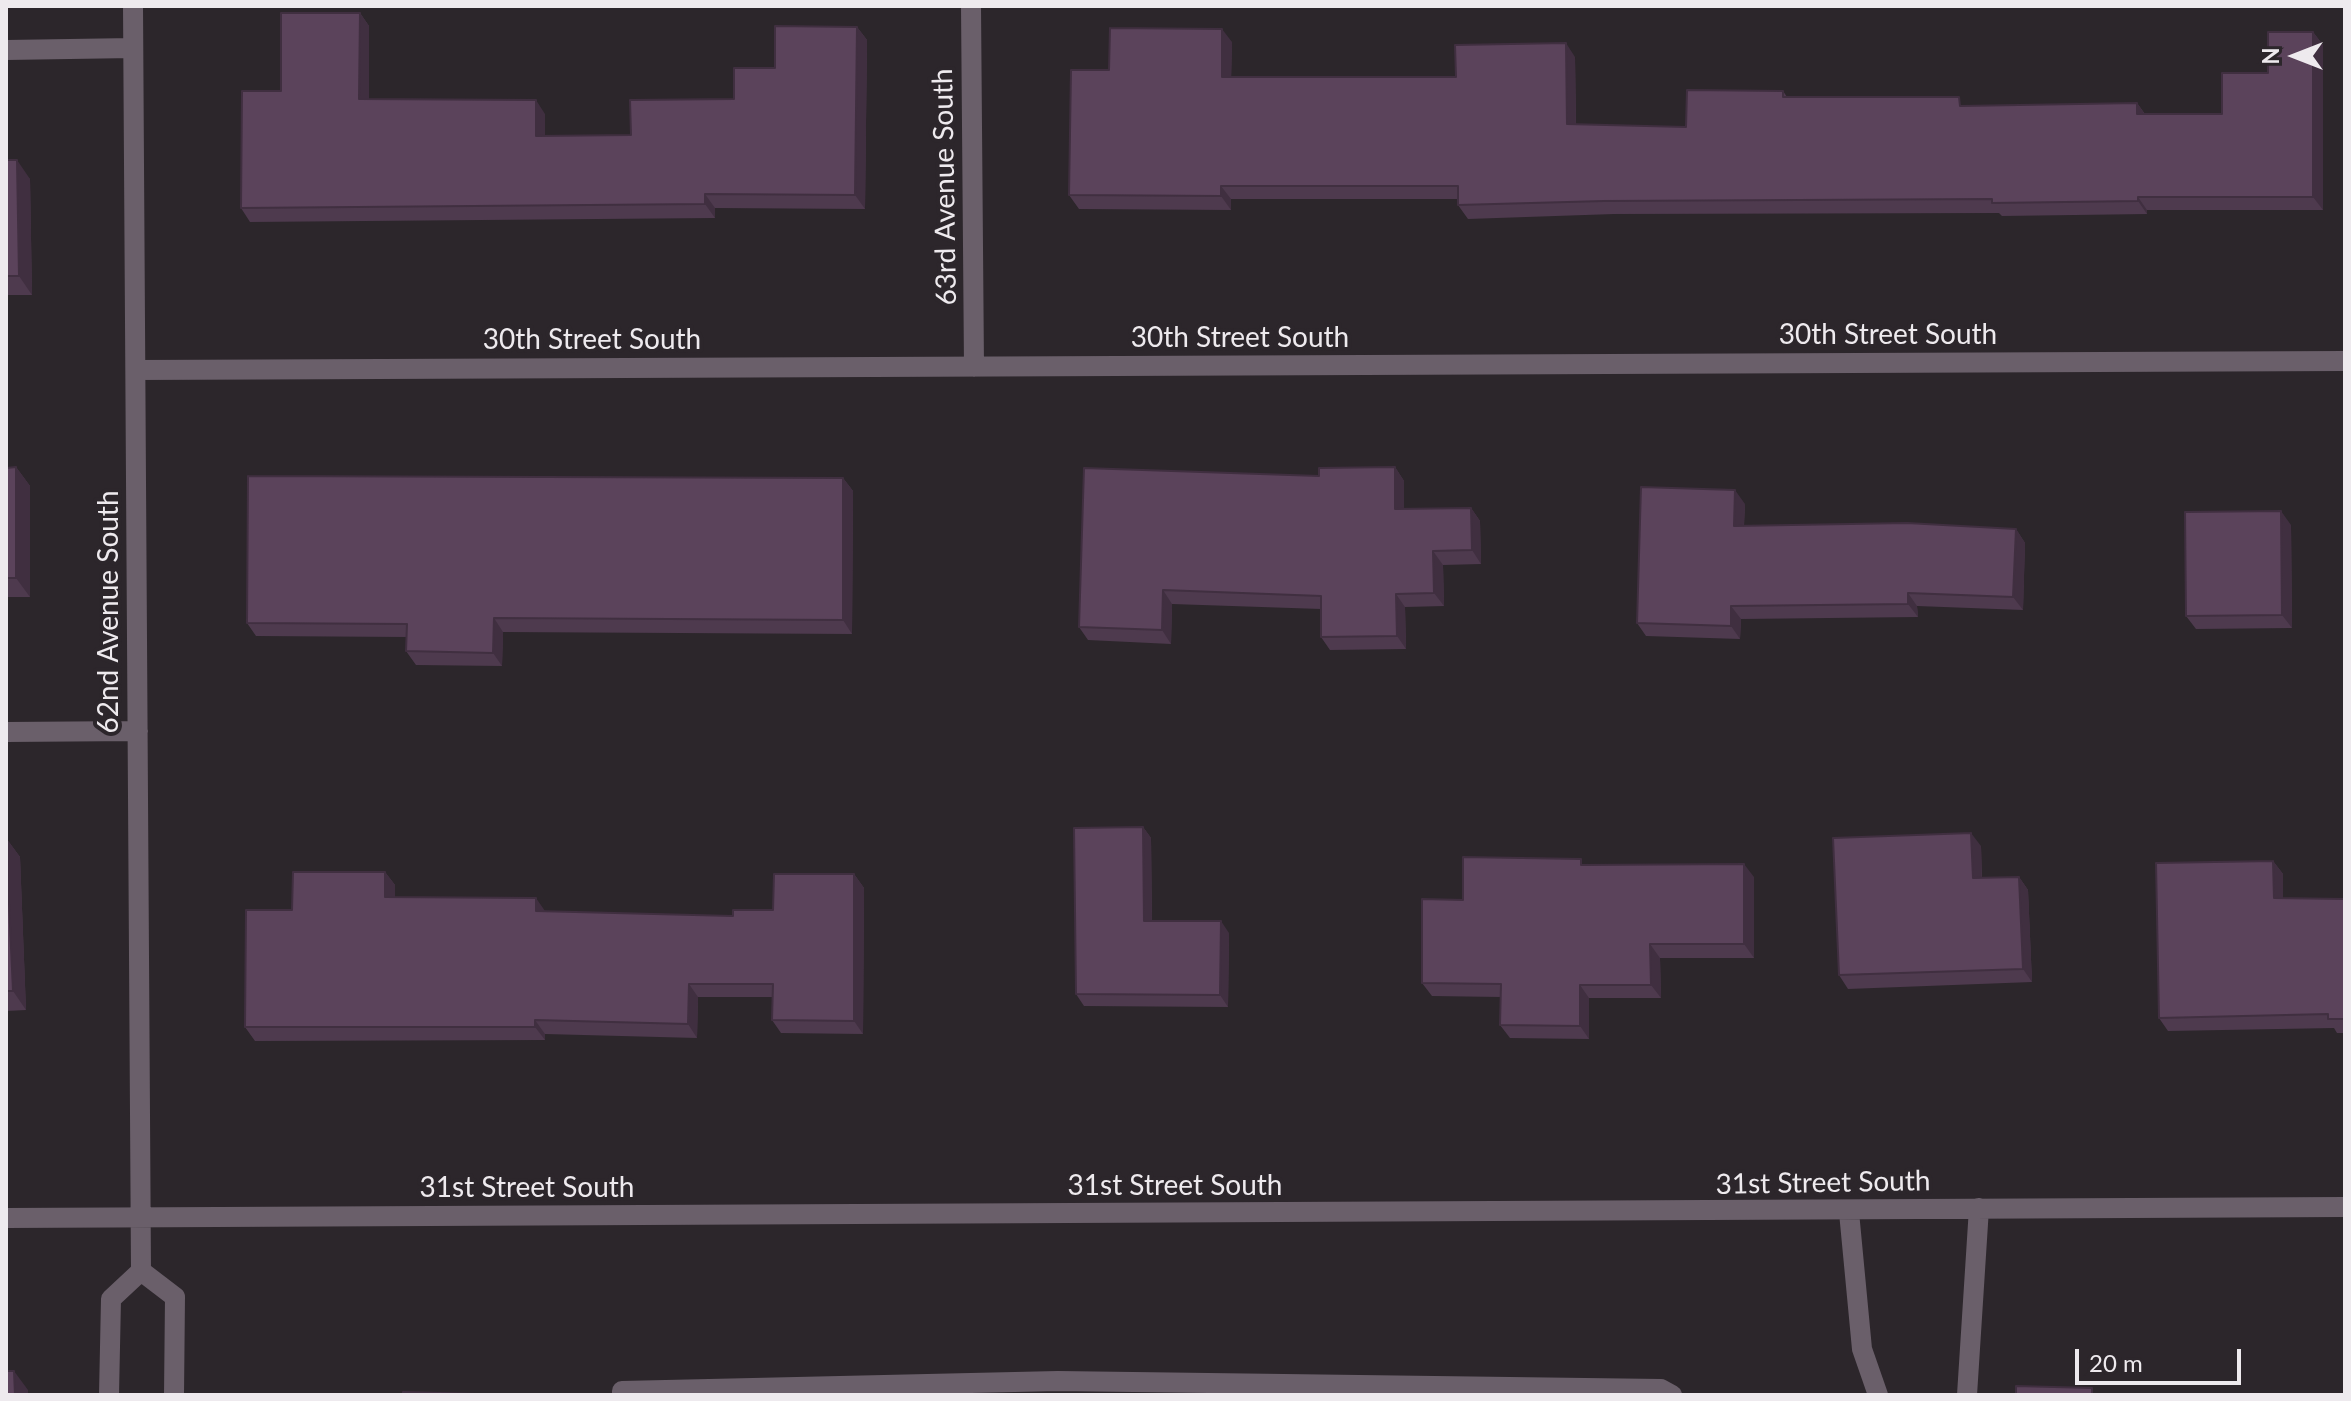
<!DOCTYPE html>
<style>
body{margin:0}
#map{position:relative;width:2351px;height:1401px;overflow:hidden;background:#2c262b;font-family:Lato,sans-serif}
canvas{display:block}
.frame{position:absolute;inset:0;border:8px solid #eeeaee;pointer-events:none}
.north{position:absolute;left:2255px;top:16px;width:80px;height:80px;-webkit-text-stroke:6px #2c262b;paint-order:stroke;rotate:270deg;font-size:22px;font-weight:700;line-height:32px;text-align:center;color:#eeeaee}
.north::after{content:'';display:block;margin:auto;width:28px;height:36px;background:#eeeaee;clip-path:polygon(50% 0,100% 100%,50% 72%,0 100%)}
.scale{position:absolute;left:2075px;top:1349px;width:166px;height:36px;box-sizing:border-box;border:4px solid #eeeaee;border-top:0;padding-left:10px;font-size:24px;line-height:28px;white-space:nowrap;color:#eeeaee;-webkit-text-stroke:6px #2c262b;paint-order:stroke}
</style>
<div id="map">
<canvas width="2351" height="1401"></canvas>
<div class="frame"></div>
<div class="north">N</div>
<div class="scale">20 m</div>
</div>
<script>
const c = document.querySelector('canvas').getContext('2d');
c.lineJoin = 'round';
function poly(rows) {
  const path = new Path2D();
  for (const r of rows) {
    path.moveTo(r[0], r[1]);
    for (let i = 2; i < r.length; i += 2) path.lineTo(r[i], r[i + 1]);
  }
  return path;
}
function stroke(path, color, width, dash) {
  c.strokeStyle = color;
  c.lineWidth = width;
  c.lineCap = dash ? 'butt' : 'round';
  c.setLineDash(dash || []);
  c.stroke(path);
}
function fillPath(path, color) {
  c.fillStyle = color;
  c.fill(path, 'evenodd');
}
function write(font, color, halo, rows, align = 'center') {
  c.font = font + ' Lato,sans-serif';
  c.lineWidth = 8;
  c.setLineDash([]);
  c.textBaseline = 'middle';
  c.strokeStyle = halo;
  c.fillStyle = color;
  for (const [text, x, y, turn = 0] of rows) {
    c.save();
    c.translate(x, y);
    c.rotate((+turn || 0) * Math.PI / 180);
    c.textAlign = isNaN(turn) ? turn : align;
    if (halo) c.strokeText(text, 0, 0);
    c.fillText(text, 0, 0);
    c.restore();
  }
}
const minor = poly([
 [971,6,974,367],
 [6,50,133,48],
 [136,370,2345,361],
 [6,732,138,731],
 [1849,1212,1862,1349,1878,1395],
 [6,1218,2345,1207],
 [141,1271,175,1297,174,1395],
 [109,1395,111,1299,141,1271,133,6],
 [622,1395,622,1391,1058,1381,1661,1389,1672,1395],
 [1967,1395,1979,1208]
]);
const wall = poly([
 [360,13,369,26,369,99,545,114,545,136,631,135,734,99,775,68,857,27,867,40,865,209,715,208,715,218,250,222,241,208,281,91],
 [2313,32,2323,45,2323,210,2147,210,2147,214,2002,216,1999,213,1614,214,1468,219,1458,205,1458,199,1231,199,1231,210,1079,209,1069,195,1109,70,1232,42,1231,77,1456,77,1575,57,1576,124,1686,127,1783,91,1787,97,1965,106,2137,103,2145,114,2222,114],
 [6,160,30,179,32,295,6,295],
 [16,467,30,486,30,597,6,597,6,468],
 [1395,467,1404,481,1404,509,1471,508,1480,521,1481,564,1443,565,1444,606,1405,607,1406,649,1330,650,1321,637,1321,609,1172,604,1171,644,1088,640,1079,627,1319,476],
 [843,478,853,491,852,634,503,632,502,666,416,665,406,651,407,637,256,636,247,623],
 [1745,504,1744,526,2016,529,2025,543,2023,610,1917,606,1918,617,1741,619,1740,639,1646,636,1637,623],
 [2291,525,2292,628,2196,629,2186,616],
 [1143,827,1151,838,1152,921,1229,933,1228,1007,1084,1006,1076,994],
 [6,838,20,857,26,1010,6,1011],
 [1981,846,1982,878,2019,877,2028,890,2032,982,1848,989,1839,975],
 [2273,861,2283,874,2283,899,2345,899,2345,1033,2337,1033,2334,1028,2168,1031,2159,1018],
 [1585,865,1754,877,1754,958,1660,958,1661,998,1589,998,1589,1039,1510,1038,1500,1025,1501,997,1432,996,1422,983,1463,900],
 [385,872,395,885,395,897,545,911,733,916,773,910,854,874,864,888,863,1034,781,1033,772,1020,773,997,698,997,697,1038,545,1034,545,1040,255,1041,245,1027,292,910]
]);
const shadedWall = poly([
 [360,13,369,26,369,112,359,99],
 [857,27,867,40,865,209,855,195],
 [1222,29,1232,42,1231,90,1222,77],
 [2313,32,2323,45,2323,210,2313,197],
 [1566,43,1575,57,1576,137,1567,124],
 [536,100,545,114,545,150,536,136],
 [2137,103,2146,116,2137,114],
 [17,160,30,179,32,295,19,276],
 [1221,186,1231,199,1231,210,1221,196],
 [705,194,715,208,715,218,705,204],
 [2138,197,2147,210,2147,214,2138,201],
 [16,467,30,486,30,597,16,578],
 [1395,467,1404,481,1404,522,1395,509],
 [843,478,853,491,852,634,843,620],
 [1735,490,1745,504,1743,539,1734,526],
 [1471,508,1480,521,1481,564,1472,550],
 [2281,511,2291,525,2292,628,2282,615],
 [2016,529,2025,543,2023,610,2013,597],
 [1433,551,1443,565,1444,606,1434,593],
 [1163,590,1172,604,1171,644,1162,630],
 [1908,593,1917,606,1918,617,1908,604],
 [1396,594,1405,607,1406,649,1397,636],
 [1731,606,1741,619,1740,639,1731,626],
 [494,618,503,632,502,666,493,653],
 [1143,827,1151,838,1152,932,1144,921],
 [1971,833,1981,846,1982,892,1973,878],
 [6,838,20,857,26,1010,13,991],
 [2273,861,2283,874,2283,912,2274,898],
 [1744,864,1754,877,1754,958,1744,944],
 [385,872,395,885,395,910,385,897],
 [854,874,864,888,863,1034,854,1021],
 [2019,877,2028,890,2032,982,2023,969],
 [536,898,545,911,536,911],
 [1221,921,1229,933,1228,1007,1220,995],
 [1650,944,1660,958,1661,998,1651,985],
 [689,984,698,997,697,1038,688,1024],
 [1580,985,1589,998,1589,1039,1580,1026],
 [535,1020,545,1034,545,1040,535,1027],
 [14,1371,28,1390,28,1395,15,1395]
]);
const building = poly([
 [281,13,360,13,359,99,536,100,536,136,631,135,630,100,734,99,734,68,775,68,775,26,857,27,855,195,705,194,705,204,241,208,242,91,281,91,281,13],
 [1110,28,1222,29,1222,77,1456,77,1455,45,1566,43,1567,124,1686,127,1687,90,1783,91,1783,97,1959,97,1960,106,2137,103,2137,114,2222,114,2222,73,2268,73,2268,32,2313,32,2313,197,2138,197,2138,201,1992,203,1992,199,1604,201,1458,205,1458,186,1221,186,1221,196,1069,195,1071,70,1109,70,1110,28],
 [6,160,17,160,19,276,6,276,6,160],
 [16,467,16,578,6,578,6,468,16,467],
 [1395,467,1395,509,1471,508,1472,550,1433,551,1434,593,1396,594,1397,636,1321,637,1321,596,1163,590,1162,630,1079,627,1084,468,1319,476,1319,468,1395,467],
 [248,476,843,478,843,620,494,618,493,653,406,651,407,624,247,623,248,476],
 [1641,487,1735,490,1734,526,1907,523,2016,529,2013,597,1908,593,1908,604,1731,606,1731,626,1637,623,1641,487],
 [2281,511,2282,615,2186,616,2185,512,2281,511],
 [1143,827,1144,921,1221,921,1220,995,1076,994,1074,828,1143,827],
 [1971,833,1973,878,2019,877,2023,969,1839,975,1833,838,1971,833],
 [6,838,13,991,6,991,6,838],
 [1463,857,1581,859,1581,865,1744,864,1744,944,1650,944,1651,985,1580,985,1580,1026,1500,1025,1501,984,1422,983,1422,899,1463,900,1463,857],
 [2273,861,2274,898,2345,899,2345,1019,2328,1019,2328,1014,2159,1018,2156,863,2273,861],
 [293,872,385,872,385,897,536,898,536,911,733,916,733,910,773,910,774,874,854,874,854,1021,772,1020,773,984,689,984,688,1024,535,1020,535,1027,245,1027,246,910,292,910,293,872],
 [6,1371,14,1371,15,1395,6,1395,6,1371],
 [2016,1386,2092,1388,2092,1395,2016,1395,2016,1386],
 [403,1392,512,1395,403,1395,403,1392]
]);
const streetNames = [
 ["63rd Avenue South",945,187,-91],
 ["30th Street South",1888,335],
 ["30th Street South",1240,338],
 ["30th Street South",592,340],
 ["62nd Avenue South",109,612,-90],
 ["31st Street South",1823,1183,-1],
 ["31st Street South",1175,1186],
 ["31st Street South",527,1188]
];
stroke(minor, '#6a5f6a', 20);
fillPath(wall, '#4e3a4e');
fillPath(shadedWall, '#402f40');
fillPath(building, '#5b435b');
stroke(building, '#402f40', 2);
write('28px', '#eeeaee', '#2c262b', streetNames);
</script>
